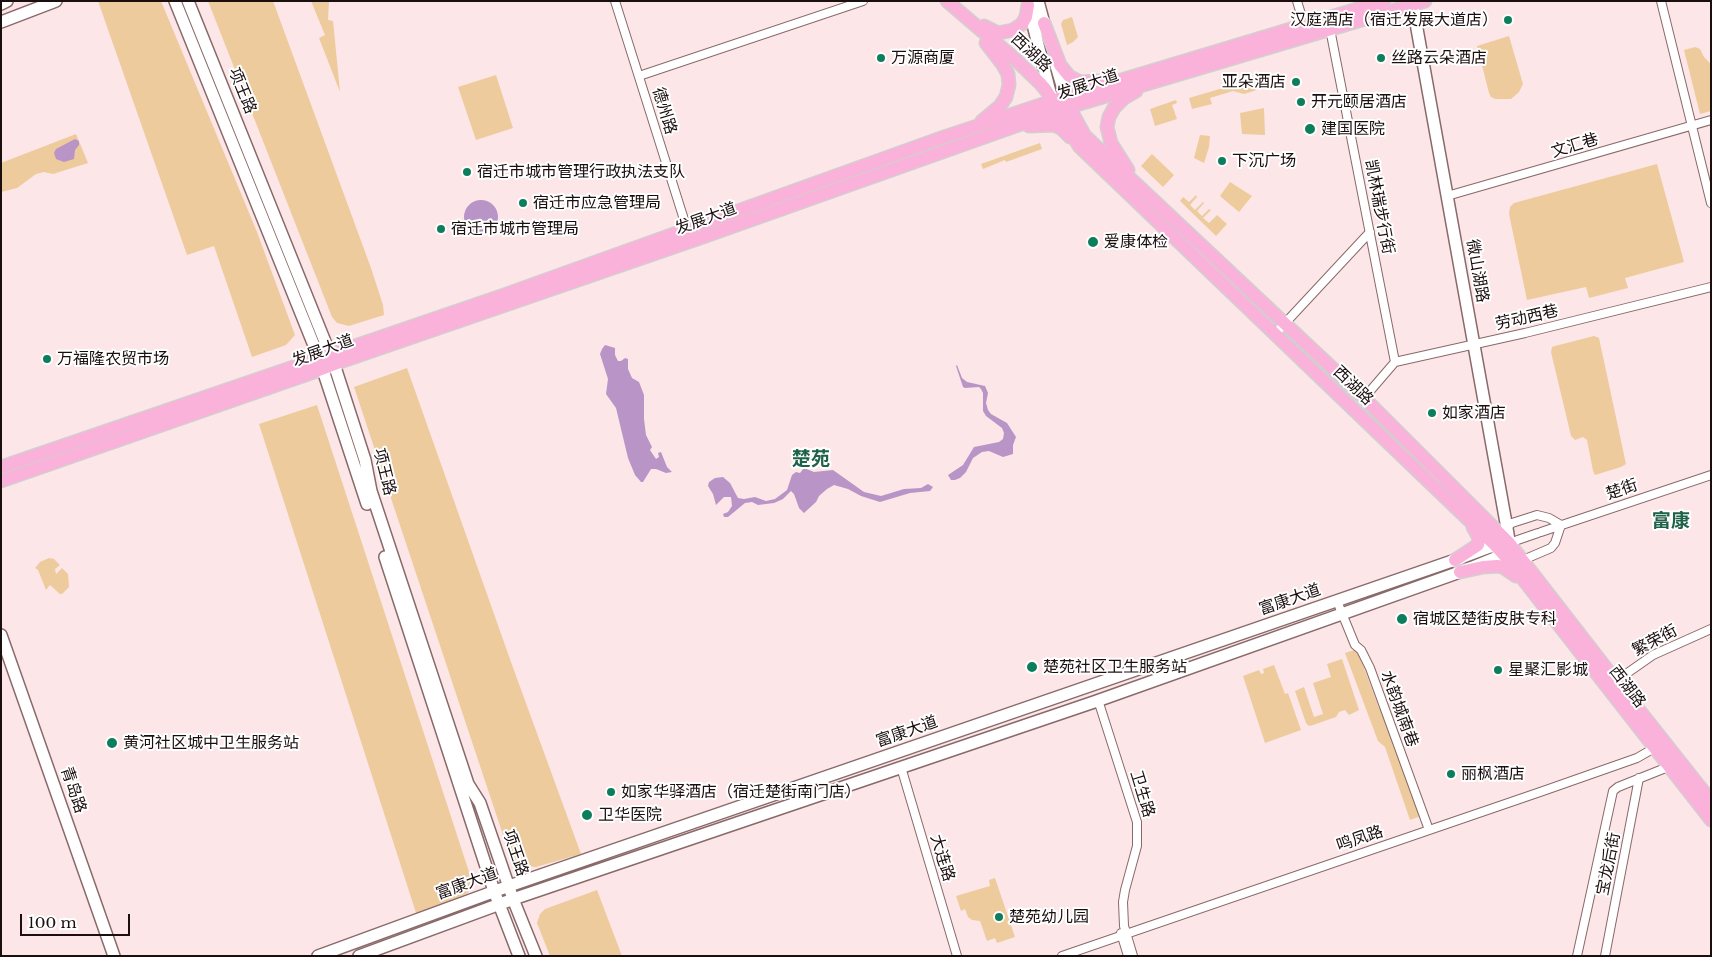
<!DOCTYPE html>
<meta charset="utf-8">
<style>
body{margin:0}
#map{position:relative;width:1712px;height:957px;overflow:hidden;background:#fde6e7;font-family:"Libre Baskerville",serif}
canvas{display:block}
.frame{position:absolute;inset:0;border:2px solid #1a0e0f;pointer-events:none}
.scale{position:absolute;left:20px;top:914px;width:110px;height:22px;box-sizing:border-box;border:2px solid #1a0e0f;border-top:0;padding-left:6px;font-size:15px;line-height:18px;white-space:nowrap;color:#1a0e0f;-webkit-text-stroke:4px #fff;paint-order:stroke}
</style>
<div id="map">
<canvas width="1712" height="957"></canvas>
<div class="frame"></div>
<div class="scale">100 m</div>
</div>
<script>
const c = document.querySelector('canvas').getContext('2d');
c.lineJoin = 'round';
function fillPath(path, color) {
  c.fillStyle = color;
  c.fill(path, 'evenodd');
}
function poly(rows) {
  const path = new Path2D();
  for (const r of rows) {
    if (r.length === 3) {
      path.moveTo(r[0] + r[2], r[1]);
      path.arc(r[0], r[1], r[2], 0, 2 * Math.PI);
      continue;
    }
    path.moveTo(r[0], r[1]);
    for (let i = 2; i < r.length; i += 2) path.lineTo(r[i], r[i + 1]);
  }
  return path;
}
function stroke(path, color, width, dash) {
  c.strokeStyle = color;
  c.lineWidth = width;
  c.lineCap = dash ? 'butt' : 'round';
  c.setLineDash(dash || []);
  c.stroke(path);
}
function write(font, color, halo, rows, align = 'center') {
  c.font = font + ' "Libre Baskerville","Noto Sans SC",serif';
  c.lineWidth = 4;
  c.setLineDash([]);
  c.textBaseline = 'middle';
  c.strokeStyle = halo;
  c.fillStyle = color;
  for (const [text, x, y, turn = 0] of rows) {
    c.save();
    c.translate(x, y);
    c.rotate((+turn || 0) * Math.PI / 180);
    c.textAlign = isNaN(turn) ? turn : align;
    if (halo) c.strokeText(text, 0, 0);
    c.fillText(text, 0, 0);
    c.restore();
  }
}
const green = poly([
 [98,1,161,1,257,232,295,335,286,345,252,357,214,246,187,255],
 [208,1,273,1,371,268,383,305,384,315,349,326,337,323,332,317],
 [311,1,329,1,328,20,333,21,340,92,319,38,325,35],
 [1072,17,1078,37,1073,42,1067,45,1061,24,1063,20],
 [1509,36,1523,84,1519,92,1511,99,1495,99,1491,97,1489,93,1477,46],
 [1695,47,1700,49,1704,57,1711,64,1711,111,1700,114,1684,50],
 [496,75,513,128,476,140,458,87],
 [1257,78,1260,89,1244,94,1233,91,1210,98,1212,104,1192,109,1189,98],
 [1176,100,1177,103,1172,105,1177,119,1155,126,1150,109],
 [1264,108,1265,135,1242,134,1240,113],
 [76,134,88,163,53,174,44,172,36,174,17,188,1,192,1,163],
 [1200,135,1210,136,1209,147,1204,163,1194,158],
 [1040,143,1042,149,1006,162,1005,160,983,169,981,164],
 [1152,154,1174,175,1163,187,1141,166],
 [1657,164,1684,262,1625,278,1628,288,1589,298,1586,287,1527,300,1509,214,1510,207,1514,203],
 [1230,182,1252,196,1239,212,1220,196],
 [1196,195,1197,197,1190,205,1195,210,1203,202,1204,203,1197,211,1202,216,1209,209,1211,210,1203,218,1209,223,1217,215,1227,224,1216,236,1180,201,1183,197,1189,202],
 [1594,336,1599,338,1626,464,1621,467,1595,475,1593,471,1587,440,1583,437,1575,440,1571,436,1551,352,1552,347,1555,346],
 [407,368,511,662,581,854,536,867,522,866,516,862,509,853,354,387],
 [317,405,471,878,468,893,417,916,259,424],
 [49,558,54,559,60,565,55,569,56,574,62,568,68,574,69,587,62,594,60,594,50,585,46,590,38,570,35,568,40,562],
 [1357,649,1379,708,1383,711,1421,816,1410,820,1385,747,1378,741,1345,653],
 [1342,659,1359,710,1349,715,1345,710,1339,712,1336,717,1313,725,1309,726,1306,723,1295,691,1304,687,1314,717,1323,714,1313,683,1331,677,1327,664],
 [1274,665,1285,694,1288,693,1301,730,1265,743,1243,676,1259,670,1261,674,1264,673,1263,669],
 [995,878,1015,937,997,943,995,938,987,941,980,921,972,920,968,917,965,909,961,911,956,896,990,886,989,880],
 [597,890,622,956,550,956,537,923,540,914,545,909]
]);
const water = poly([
 [75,139,79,141,79,145,75,150,74,159,64,162,56,159,54,153,56,149],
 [481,217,17],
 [605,345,615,348,615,355,618,361,621,361,625,358,628,359,628,369,632,378,639,382,644,395,644,419,646,435,652,447,650,450,656,459,659,457,658,453,661,452,667,467,672,472,666,473,656,469,651,469,643,482,641,482,635,475,628,458,616,408,606,394,608,379,600,354,602,349],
 [957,365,962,378,967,382,985,386,988,393,986,403,988,410,991,414,1007,423,1016,437,1013,445,1013,454,1003,457,989,451,982,452,973,458,966,472,960,478,955,480,951,480,948,475,963,465,974,447,999,442,1003,439,1004,433,1002,428,986,416,983,411,983,393,981,389,979,387,965,388,963,387,956,366],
 [804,468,814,472,833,470,864,492,881,496,904,489,921,488,928,484,933,487,930,491,910,493,880,502,861,496,848,489,834,485,827,489,819,496,816,502,804,513,799,508,794,494,791,491,783,499,774,503,758,505,752,502,745,503,728,517,724,517,723,514,728,512,732,506,731,497,724,497,716,505,713,494,708,486,709,482,715,478,723,477,730,483,738,498,744,499,755,497,766,501,775,499,787,490,792,475,796,472,800,473]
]);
const street = poly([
 [615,1,687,229],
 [1297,1,1304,24],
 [1661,1,1711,203],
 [1330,29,1395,362],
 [639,76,863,1],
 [1447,196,1711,120],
 [1275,334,1370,232],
 [1364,398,1395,362,1525,333,1711,287],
 [1505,528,1512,523,1537,515,1549,518,1561,525,1555,543,1551,548,1523,560,1519,559],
 [1541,532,1711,475],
 [1509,543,1538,533],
 [1337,601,1355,645,1361,650,1370,668,1429,830],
 [1616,681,1653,655,1711,629],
 [1098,700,1137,822,1137,846,1125,890,1123,902,1124,926,1133,956],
 [901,767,957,956],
 [1121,933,1128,956],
 [1062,956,1543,791,1637,758,1656,747],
 [1577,956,1613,791,1618,787,1668,767],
 [1605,956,1639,778]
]);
const secondary = poly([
 [175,1,319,358,367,504],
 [188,1,334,364,365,460,371,491,468,784,480,803,513,899,536,956],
 [1038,1,1046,31],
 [1,4,7,1],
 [1028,5,1051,96],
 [1,22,56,1],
 [1054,59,1068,106],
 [385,557,494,891,519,956],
 [1,635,114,956],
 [318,956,509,886,1455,560,1495,545,1499,537],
 [359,956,519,897,1094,702,1460,572,1507,553,1510,549,1508,534,1412,1]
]);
const primary = poly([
 [947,1,1016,60,1039,82,1046,90,1079,146,1495,545,1505,556,1711,820],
 [1044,23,1060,65,1069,76,1080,82,1100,81],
 [984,26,998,33,1013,30,1022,24,1026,17,1028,5],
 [1069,107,1085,136,1364,398,1509,543,1616,681,1711,801],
 [982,121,1000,106,1006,97,1009,85,1008,74,1003,65,986,43],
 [1029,126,1054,125,1061,128,1070,137],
 [1128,170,1111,143,1107,127,1109,117,1114,108,1124,98,1136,91],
 [1,467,504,295,944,137,1052,101,1384,1],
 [1,481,311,373,340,362,703,237,1069,107,1425,1],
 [1455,560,1478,545,1479,538,1473,527],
 [1460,572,1483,567,1497,566,1503,567,1516,576]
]);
const markers = [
 [1508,20,5,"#0c7e5b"],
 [881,58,5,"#0c7e5b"],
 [1381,58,5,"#0c7e5b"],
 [1296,82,5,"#0c7e5b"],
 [1301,102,5,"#0c7e5b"],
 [1310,129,6,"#0c7e5b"],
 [1222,161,5,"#0c7e5b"],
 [467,172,5,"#0c7e5b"],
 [523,203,5,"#0c7e5b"],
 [441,229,5,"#0c7e5b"],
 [1093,242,6,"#0c7e5b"],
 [47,359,5,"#0c7e5b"],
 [1432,413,5,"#0c7e5b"],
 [1402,619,6,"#0c7e5b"],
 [1032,667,6,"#0c7e5b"],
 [1498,670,5,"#0c7e5b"],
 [112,743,6,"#0c7e5b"],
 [1451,774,5,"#0c7e5b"],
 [611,792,5,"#0c7e5b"],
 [587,815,6,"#0c7e5b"],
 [999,917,5,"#0c7e5b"]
];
const poiNames = [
 ["汉庭酒店（宿迁发展大道店）",1498,20,"right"],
 ["万源商厦",891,58],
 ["丝路云朵酒店",1391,58],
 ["亚朵酒店",1286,82,"right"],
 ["开元颐居酒店",1311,102],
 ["建国医院",1321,129],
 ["下沉广场",1232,161],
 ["宿迁市城市管理行政执法支队",477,172],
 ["宿迁市应急管理局",533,203],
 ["宿迁市城市管理局",451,229],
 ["爱康体检",1104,242],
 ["万福隆农贸市场",57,359],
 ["如家酒店",1442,413],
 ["宿城区楚街皮肤专科",1413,619],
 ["楚苑社区卫生服务站",1043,667],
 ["星聚汇影城",1508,670],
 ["黄河社区城中卫生服务站",123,743],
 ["丽枫酒店",1461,774],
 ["如家华驿酒店（宿迁楚街南门店）",621,792],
 ["卫华医院",598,815],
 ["楚苑幼儿园",1009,917]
];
const streetNames = [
 ["西湖路",1031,53,43],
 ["发展大道",1088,85,-18],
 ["项王路",242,91,68],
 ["德州路",664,111,73],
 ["文汇巷",1575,146,-17],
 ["凯林瑞步行街",1379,207,79],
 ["发展大道",706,219,-20],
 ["微山湖路",1477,271,80],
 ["劳动西巷",1527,318,-13],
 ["发展大道",323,351,-20],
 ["西湖路",1353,386,44],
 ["项王路",384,472,76],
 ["楚街",1622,490,-19],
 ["富康大道",1290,600,-19],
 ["繁荣街",1655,641,-28],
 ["西湖路",1627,687,52],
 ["水韵城南巷",1399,709,70],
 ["富康大道",907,732,-19],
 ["青岛路",73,790,71],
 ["卫生路",1142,794,73],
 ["鸣凤路",1360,839,-19],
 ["项王路",515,853,71],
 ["大连路",942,858,73],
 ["宝龙后街",1609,864,-79],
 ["富康大道",467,884,-20]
];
const quarterNames = [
 ["楚苑",811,460],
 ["富康",1671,522]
];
fillPath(green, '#edcb9d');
fillPath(water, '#b994c6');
stroke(street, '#89696a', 10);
stroke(secondary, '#89696a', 14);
stroke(primary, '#d1cfcf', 15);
stroke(street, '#fff', 8);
stroke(secondary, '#fff', 11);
stroke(primary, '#fab2da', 12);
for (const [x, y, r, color] of markers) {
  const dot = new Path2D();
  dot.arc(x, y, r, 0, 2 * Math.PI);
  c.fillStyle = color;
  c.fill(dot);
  stroke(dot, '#fff', 2);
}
write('16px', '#1a0e0f', '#fff', poiNames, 'left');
write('16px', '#1a0e0f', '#fff', streetNames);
write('bold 19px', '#1e6249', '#fff', quarterNames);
</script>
